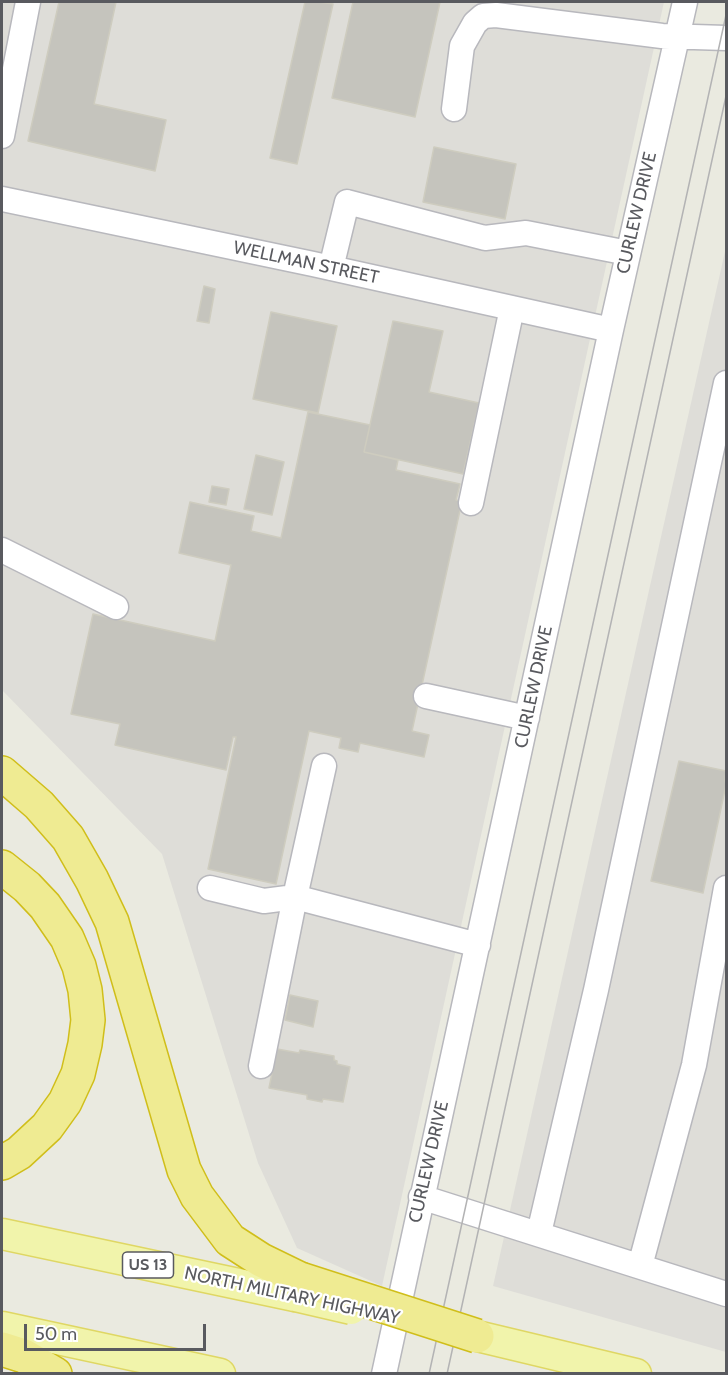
<!DOCTYPE html>
<style>
body{margin:0}
#map{position:relative;width:728px;height:1375px;overflow:hidden;background:#eaeae0;font-family:Cabin,sans-serif}
canvas{display:block}
.frame{position:absolute;inset:0;border:3px solid #595a5f;pointer-events:none}
.scale{position:absolute;left:24px;top:1324px;width:182px;height:27px;box-sizing:border-box;border:3px solid #595a5f;border-top:0;padding-left:8px;font-size:18px;line-height:21px;white-space:nowrap;color:#595a5f;-webkit-text-stroke:4px #fff;paint-order:stroke}
</style>
<div id="map">
<canvas width="728" height="1375"></canvas>
<div class="frame"></div>
<div class="scale">50 m</div>
</div>
<script>
const c = document.querySelector('canvas').getContext('2d');
c.lineJoin = 'round';
function fillPath(path, color) {
  c.fillStyle = color;
  c.fill(path, 'evenodd');
}
function poly(rows) {
  const path = new Path2D();
  for (const r of rows) {
    path.moveTo(r[0], r[1]);
    for (let i = 2; i < r.length; i += 2) path.lineTo(r[i], r[i + 1]);
  }
  return path;
}
function stroke(path, color, width, dash) {
  c.strokeStyle = color;
  c.lineWidth = width;
  c.lineCap = dash ? 'butt' : 'round';
  c.setLineDash(dash || []);
  c.stroke(path);
}
function write(font, color, halo, rows, align = 'center') {
  c.font = font + ' Cabin,sans-serif';
  c.lineWidth = 4.5;
  c.setLineDash([]);
  c.textBaseline = 'middle';
  c.strokeStyle = halo;
  c.fillStyle = color;
  for (const [text, x, y, turn = 0] of rows) {
    c.save();
    c.translate(x, y);
    c.rotate((+turn || 0) * Math.PI / 180);
    c.textAlign = isNaN(turn) ? turn : align;
    if (halo) c.strokeText(text, 0, 0);
    c.fillText(text, 0, 0);
    c.restore();
  }
}
const industrial = poly([
 [2,2,664,2,382,1286,297,1248,258,1163,162,854,2,690],
 [726,247,726,1352,493,1286]
]);
const building = poly([
 [59,2,116,2,94,104,166,120,155,171,28,141,59,2],
 [305,2,319,2,333,4,297,164,270,158,305,2],
 [353,2,440,2,415,117,332,98,353,2],
 [434,147,516,164,505,219,423,202,434,147],
 [204,286,215,289,209,323,197,321,204,286],
 [271,312,337,326,318,413,253,399,271,312],
 [393,321,443,331,429,392,479,403,463,474,364,452,393,321],
 [308,412,370,425,364,452,398,460,396,470,460,484,456,500,462,501,412,731,429,735,424,757,360,743,358,752,339,748,341,738,309,731,276,884,208,869,236,737,233,737,226,770,115,745,120,724,71,714,93,614,215,641,231,565,179,553,190,502,254,516,251,531,281,538,308,412],
 [256,455,284,462,272,515,244,509,256,455],
 [212,486,229,489,226,505,209,502,212,486],
 [679,761,726,771,725,780,726,785,703,893,651,881,679,761],
 [290,995,318,1001,313,1027,285,1020,290,995],
 [277,1049,299,1053,300,1050,334,1056,334,1060,337,1061,337,1064,350,1067,343,1102,323,1099,322,1102,307,1099,307,1095,269,1088,277,1049]
]);
const minor = poly([
 [454,109,462,46,475,23,483,16,496,15,662,36,726,38],
 [2,136,28,2],
 [2,199,313,264,611,330],
 [331,268,347,202,485,238,526,233,628,253],
 [471,503,512,308],
 [2,550,116,607],
 [426,696,527,718],
 [210,888,264,901,295,897,324,766],
 [261,1066,295,897,478,945],
 [421,1197,726,1294],
 [539,1233,596,990,726,383],
 [640,1266,694,1065,726,888],
 [384,1374,611,330,685,2]
]);
const major = poly([
 [2,1234,295,1296],
 [2,1327,220,1374],
 [477,1336,636,1374]
]);
const highway = poly([
 [2,773,39,805,68,838,92,880,112,922,184,1170,197,1196,230,1240,261,1260,300,1279],
 [2,867,27,887,45,906,67,938,79,966,85,990,88,1020,85,1044,78,1074,65,1102,47,1127,19,1153,2,1163],
 [2,1349,24,1356,55,1374]
]);
const tram = poly([
 [429,1374,726,15],
 [447,1374,726,96]
]);
const majorBridge = poly([
 [295,1296,351,1309]
]);
const highwayBridge = poly([
 [300,1279,477,1336]
]);
const shields = [
 [148,1265,51]
];
const shieldNames = [
 ["US 13",148,1265]
];
const streetNames = [
 ["CURLEW DRIVE",637,213,-77],
 ["WELLMAN STREET",306,263,12],
 ["CURLEW DRIVE",534,687,-78],
 ["CURLEW DRIVE",429,1162,-77],
 ["NORTH MILITARY HIGHWAY",292,1296,12]
];
fillPath(industrial, '#deddd8');
fillPath(building, '#c5c4bd');
stroke(building, '#ceccbf', 1.5);
stroke(minor, '#b8b8bd', 27);
stroke(major, '#dfd764', 33);
stroke(highway, '#d0be1a', 36);
stroke(minor, '#fff', 24);
stroke(major, '#f1f4ab', 30);
stroke(highway, '#efeb92', 33);
stroke(tram, '#b3b3b4', 1.5);
stroke(majorBridge, '#dfd764', 33, []);
stroke(highwayBridge, '#d0be1a', 36, []);
stroke(majorBridge, '#f1f4ab', 30);
stroke(highwayBridge, '#efeb92', 33);
for (const [x, y, w] of shields) {
  const box = new Path2D();
  box.roundRect(x - w / 2, y - 13, w, 26, 4.5);
  c.fillStyle = '#fff';
  c.fill(box);
  stroke(box, '#595a5f', 1.5);
}
write('bold 16px', '#595a5f', null, shieldNames);
write('18px', '#595a5f', '#fff', streetNames);
</script>
